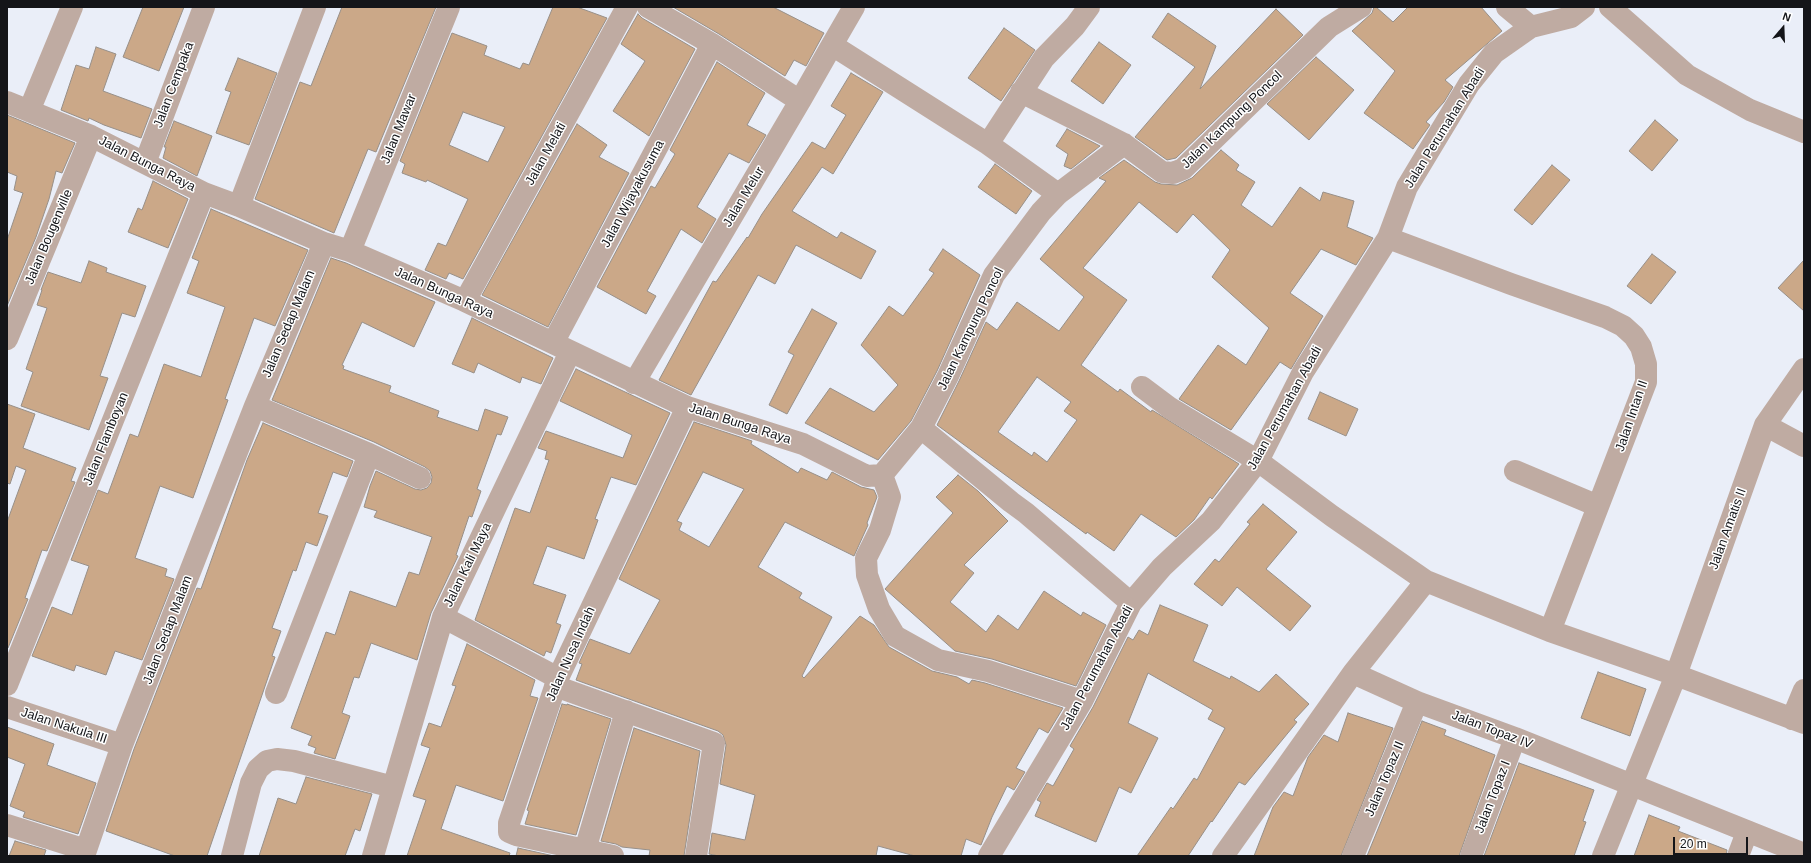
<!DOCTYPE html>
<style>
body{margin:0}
#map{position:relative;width:1811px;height:863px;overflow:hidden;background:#eaeef8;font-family:Arial,sans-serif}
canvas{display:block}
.frame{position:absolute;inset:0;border:8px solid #141519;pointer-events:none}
.north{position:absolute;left:1763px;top:8px;width:40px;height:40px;-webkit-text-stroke:3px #fff;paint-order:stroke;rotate:19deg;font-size:11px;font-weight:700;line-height:16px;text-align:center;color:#141519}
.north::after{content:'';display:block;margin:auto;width:14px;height:18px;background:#141519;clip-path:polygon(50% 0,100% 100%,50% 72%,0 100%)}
.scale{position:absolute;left:1673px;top:837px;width:75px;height:18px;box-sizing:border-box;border:2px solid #141519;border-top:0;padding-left:5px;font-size:12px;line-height:14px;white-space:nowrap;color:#141519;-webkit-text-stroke:3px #fff;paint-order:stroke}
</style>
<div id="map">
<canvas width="1811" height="863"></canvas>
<div class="frame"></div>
<div class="north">N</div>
<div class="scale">20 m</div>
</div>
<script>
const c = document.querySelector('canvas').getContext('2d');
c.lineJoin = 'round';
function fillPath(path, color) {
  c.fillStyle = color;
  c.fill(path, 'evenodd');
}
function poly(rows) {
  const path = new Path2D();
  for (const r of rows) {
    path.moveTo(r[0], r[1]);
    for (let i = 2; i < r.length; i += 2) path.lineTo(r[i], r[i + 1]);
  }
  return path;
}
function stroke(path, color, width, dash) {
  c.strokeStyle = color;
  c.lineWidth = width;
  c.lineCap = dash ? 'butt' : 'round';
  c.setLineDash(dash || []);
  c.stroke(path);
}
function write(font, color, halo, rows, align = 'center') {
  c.font = font + ' Arial,sans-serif';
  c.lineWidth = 3;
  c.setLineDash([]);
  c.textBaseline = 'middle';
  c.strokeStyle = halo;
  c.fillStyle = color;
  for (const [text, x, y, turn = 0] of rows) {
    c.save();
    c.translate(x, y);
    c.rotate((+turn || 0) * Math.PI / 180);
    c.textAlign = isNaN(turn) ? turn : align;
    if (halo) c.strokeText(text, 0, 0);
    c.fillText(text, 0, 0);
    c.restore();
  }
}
const building = poly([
 [143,7,184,7,159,71,123,57,143,7],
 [342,7,436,7,376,152,368,149,334,233,255,199,300,82,311,86,342,7],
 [553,7,577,7,607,18,463,279,449,273,446,279,425,270,438,243,446,246,468,199,427,180,426,182,402,173,405,164,400,161,452,33,487,46,484,55,520,69,523,63,529,65,553,7],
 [463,112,505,127,488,162,449,145,463,112],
 [673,7,773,7,824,33,806,66,794,60,785,76,719,34,673,7],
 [1374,7,1376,7,1393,22,1408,7,1481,7,1502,31,1445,80,1453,87,1444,102,1426,122,1430,125,1413,149,1364,113,1395,71,1352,31,1372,13,1374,7],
 [1276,9,1303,35,1176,158,1167,160,1135,137,1195,67,1152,37,1168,13,1216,46,1200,89,1276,9],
 [638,14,642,18,695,49,649,136,613,111,645,61,621,44,638,14],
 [1004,28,1035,50,1001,101,968,78,1004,28],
 [1099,42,1131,65,1103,104,1071,81,1099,42],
 [96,47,116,54,103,91,152,109,141,138,104,125,89,118,88,121,61,110,76,65,89,69,96,47],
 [1316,57,1354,90,1309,140,1267,104,1316,57],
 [238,58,277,73,249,145,216,133,231,92,225,90,238,58],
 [717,62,765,93,747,125,766,135,749,163,729,153,697,207,716,219,702,243,681,229,647,291,656,296,646,314,597,287,651,186,655,188,675,154,670,150,717,62],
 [851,73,883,92,833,174,822,167,792,211,837,238,841,232,876,251,861,279,796,245,775,284,758,275,691,395,659,380,713,281,716,282,747,237,748,238,762,214,812,142,825,149,846,115,831,106,851,73],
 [7,115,75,143,62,173,56,171,49,199,36,237,7,306,7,240,23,193,14,190,17,176,7,172,7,115],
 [1655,120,1678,140,1652,171,1629,151,1655,120],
 [174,121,212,136,197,176,163,158,166,147,164,147,174,121],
 [577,124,607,145,599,157,629,173,548,327,482,295,577,124],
 [1067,129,1100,146,1071,169,1064,166,1068,154,1056,146,1067,129],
 [1221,150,1239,165,1236,170,1255,182,1241,205,1272,227,1300,187,1320,201,1323,192,1354,201,1347,227,1373,238,1356,265,1321,249,1290,293,1323,316,1291,369,1280,362,1231,430,1179,399,1218,345,1246,365,1269,328,1212,277,1230,250,1193,214,1177,233,1139,202,1083,268,1127,300,1081,365,1118,392,1120,389,1151,412,1152,410,1239,464,1212,499,1210,497,1194,520,1176,537,1141,514,1114,551,1087,532,1086,534,937,425,959,381,986,322,997,330,1017,302,1059,331,1084,297,1040,259,1106,181,1099,178,1124,160,1155,182,1161,184,1177,185,1192,178,1221,150],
 [1037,377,1071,402,1064,411,1077,420,1047,462,1034,452,1032,456,998,432,1037,377],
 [995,164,1032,191,1016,214,978,187,995,164],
 [1552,165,1570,180,1532,225,1514,210,1552,165],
 [153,181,188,199,168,248,128,232,138,208,142,210,153,181],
 [211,209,308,250,275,326,254,318,225,399,228,400,193,498,160,486,135,558,167,569,165,576,174,579,142,660,115,651,106,675,76,665,74,671,32,656,52,607,72,615,89,566,71,560,98,490,108,494,130,434,138,437,164,364,201,377,225,307,187,293,199,261,192,258,211,209],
 [943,249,980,275,937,371,911,421,878,460,805,423,830,388,874,412,898,385,861,345,889,306,903,316,934,273,929,270,943,249],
 [1652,254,1676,272,1651,304,1627,286,1652,254],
 [331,258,346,263,435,302,414,347,362,322,342,365,344,366,343,369,391,386,389,392,439,411,437,417,478,431,485,409,508,417,501,435,497,434,477,489,481,491,472,517,469,516,456,555,458,556,431,613,417,660,371,643,359,678,354,677,342,713,350,716,335,759,314,753,316,748,308,745,312,736,291,728,326,632,335,635,350,591,396,607,409,572,419,575,432,537,374,517,377,511,364,507,370,486,376,471,415,489,421,490,427,488,431,483,432,477,430,471,425,467,374,442,272,400,331,258],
 [1804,260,1804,311,1778,288,1804,260],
 [89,261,107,268,106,272,146,286,135,317,122,313,100,376,108,378,89,430,21,406,33,372,26,369,47,308,37,305,42,290,41,290,48,272,81,283,89,261],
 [812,309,837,323,787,414,769,405,794,355,788,352,812,309],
 [472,318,553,358,541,384,522,377,520,383,478,363,474,373,452,364,472,318],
 [576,369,670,413,636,485,611,477,595,519,598,520,584,559,547,546,533,584,566,595,556,623,561,625,551,653,546,651,544,656,475,620,515,508,530,513,549,460,545,459,547,451,538,448,546,431,623,458,632,435,560,401,576,369],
 [1320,392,1358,409,1346,436,1308,419,1320,392],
 [7,404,35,414,23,448,76,468,71,481,75,482,47,551,42,550,25,598,28,599,8,648,7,647,7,522,26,470,16,466,10,484,7,483,7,404],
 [694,422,752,441,751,444,798,473,801,468,827,480,832,472,861,487,874,490,877,497,867,523,868,525,854,556,785,522,758,567,802,593,799,598,832,617,802,676,804,678,860,616,874,625,889,647,932,671,957,677,969,684,972,680,985,683,1063,708,1048,733,1039,728,1016,768,1025,772,1014,790,1007,786,992,817,981,845,966,839,961,856,915,856,878,846,876,856,719,856,709,854,712,833,745,840,755,795,720,784,726,745,723,735,718,731,576,680,582,664,579,663,590,639,630,654,660,600,619,579,694,422],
 [703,472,744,489,709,547,679,530,682,523,677,521,703,472],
 [263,423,353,461,347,477,333,472,318,513,328,516,317,546,306,542,296,571,293,570,272,628,281,631,272,656,275,657,207,856,175,856,106,831,134,749,197,588,201,589,247,460,263,423],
 [958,475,978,491,1008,521,964,565,974,573,950,602,986,632,998,615,1018,630,1044,591,1081,616,1083,612,1106,625,1076,686,992,659,955,651,885,589,953,513,936,497,958,475],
 [1263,504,1297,532,1266,569,1311,606,1290,631,1237,587,1222,606,1194,584,1215,559,1219,562,1250,524,1247,522,1263,504],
 [1160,605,1208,625,1193,661,1230,679,1231,676,1259,692,1276,674,1309,704,1294,720,1297,722,1245,785,1239,782,1212,822,1211,821,1188,856,1137,856,1171,807,1173,809,1194,778,1197,780,1225,728,1208,719,1213,710,1148,673,1128,723,1158,738,1131,793,1119,787,1096,842,1035,816,1041,802,1037,800,1047,783,1053,786,1074,749,1070,746,1093,707,1128,637,1133,640,1139,630,1148,635,1160,605],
 [467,644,535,680,530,696,538,698,503,801,456,785,441,829,510,853,509,856,407,856,426,800,413,796,430,748,421,745,429,723,441,727,456,686,452,685,467,644],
 [1598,672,1646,689,1630,736,1581,718,1598,672],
 [562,704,567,705,567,704,611,719,576,835,525,824,529,811,527,810,562,704],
 [1348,713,1393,728,1341,856,1254,856,1273,807,1284,792,1293,796,1308,757,1324,735,1338,742,1348,713],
 [1422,721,1446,730,1444,735,1495,755,1459,856,1367,856,1422,721],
 [7,727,54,744,47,765,96,783,78,834,23,817,25,812,10,806,25,764,7,757,7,727],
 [634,728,700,751,684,856,649,856,650,850,622,847,616,844,601,841,634,728],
 [1519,763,1594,790,1583,821,1586,822,1574,856,1484,856,1519,763],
 [306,777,372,794,360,831,355,829,345,856,259,856,278,798,296,804,306,777],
 [1649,815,1680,827,1678,831,1727,850,1726,856,1634,856,1649,815],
 [15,841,46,850,44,856,9,856,15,841],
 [518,848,554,856,516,856,518,848]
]);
const street = poly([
 [1507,7,1531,27],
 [1610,7,1687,75,1750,110,1804,132],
 [832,45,854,7],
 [1021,92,1124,144,1162,172,1173,173,1183,169,1329,27,1361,7],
 [800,101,832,45,988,144],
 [7,102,91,136,204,193,239,206,324,243,350,251,465,301,687,407,803,444,867,476,882,475],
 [29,111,72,7],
 [145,163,204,7],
 [1058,194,988,144,1044,58,1075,26,1089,7],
 [239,206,315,7],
 [1388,238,1511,284,1605,317,1623,326,1634,336,1641,347,1646,364,1646,382,1550,631],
 [350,251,449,7],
 [465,301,627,7],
 [7,339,91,136],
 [553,343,712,44],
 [634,383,800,101,712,44,648,7],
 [1142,387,1170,408,1258,461,1332,516,1426,581,1550,631,1676,675,1804,723],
 [255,406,369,454,276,693],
 [1765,425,1804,369],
 [921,428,1011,502,1026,513,1131,603],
 [369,454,420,478],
 [1515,471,1598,506],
 [882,475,921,428,948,376,994,275,1041,212,1058,194,1124,144],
 [882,475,890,497,880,530,866,558,867,575,879,609,895,636,938,660,988,671,1082,701],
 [443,617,558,678],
 [1353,673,1417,702,1515,738,1804,854],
 [7,685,204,193],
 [555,686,714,743,696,856],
 [7,707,122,745],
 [1792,719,1804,690],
 [7,825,86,850],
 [585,850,626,711],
 [84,856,122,745,255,406,324,243],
 [232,856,251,783,258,769,267,761,277,759,294,761,393,787],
 [373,856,443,617,570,352],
 [613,856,516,835,509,832,509,823,558,678,687,407],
 [989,856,1082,701,1131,603,1162,567,1211,521,1258,461,1303,372,1388,238,1407,187,1469,84,1494,53,1531,27,1571,17,1584,7],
 [1223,856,1353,673,1426,581],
 [1353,856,1417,702],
 [1471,856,1515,738],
 [1603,856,1676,675,1765,425,1804,446],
 [1738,856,1747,832]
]);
const streetNames = [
 ["Jalan Cempaka",174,85,-69],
 ["Jalan Kampung Poncol",1232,120,-44],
 ["Jalan Perumahan Abadi",1445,128,-58],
 ["Jalan Mawar",399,129,-68],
 ["Jalan Melati",546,154,-61],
 ["Jalan Bunga Raya",147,164,27],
 ["Jalan Wijayakusuma",633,194,-62],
 ["Jalan Melur",744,197,-59],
 ["Jalan Bougenville",49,237,-67],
 ["Jalan Bunga Raya",444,293,24],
 ["Jalan Sedap Malam",289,324,-67],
 ["Jalan Kampung Poncol",971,329,-64],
 ["Jalan Perumahan Abadi",1285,408,-61],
 ["Jalan Intan II",1632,416,-71],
 ["Jalan Bunga Raya",740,424,18],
 ["Jalan Flamboyan",106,439,-68],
 ["Jalan Amatis II",1728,529,-70],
 ["Jalan Kali Maya",468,565,-64],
 ["Jalan Sedap Malam",168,630,-69],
 ["Jalan Nusa Indah",571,654,-66],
 ["Jalan Perumahan Abadi",1097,668,-62],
 ["Jalan Nakula III",64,726,18],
 ["Jalan Topaz IV",1492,730,21],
 ["Jalan Topaz II",1385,779,-67],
 ["Jalan Topaz I",1493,797,-69]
];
fillPath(building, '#cba888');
stroke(building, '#978f88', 1);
stroke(street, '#bfaba2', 22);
write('13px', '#141519', '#fff', streetNames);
</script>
